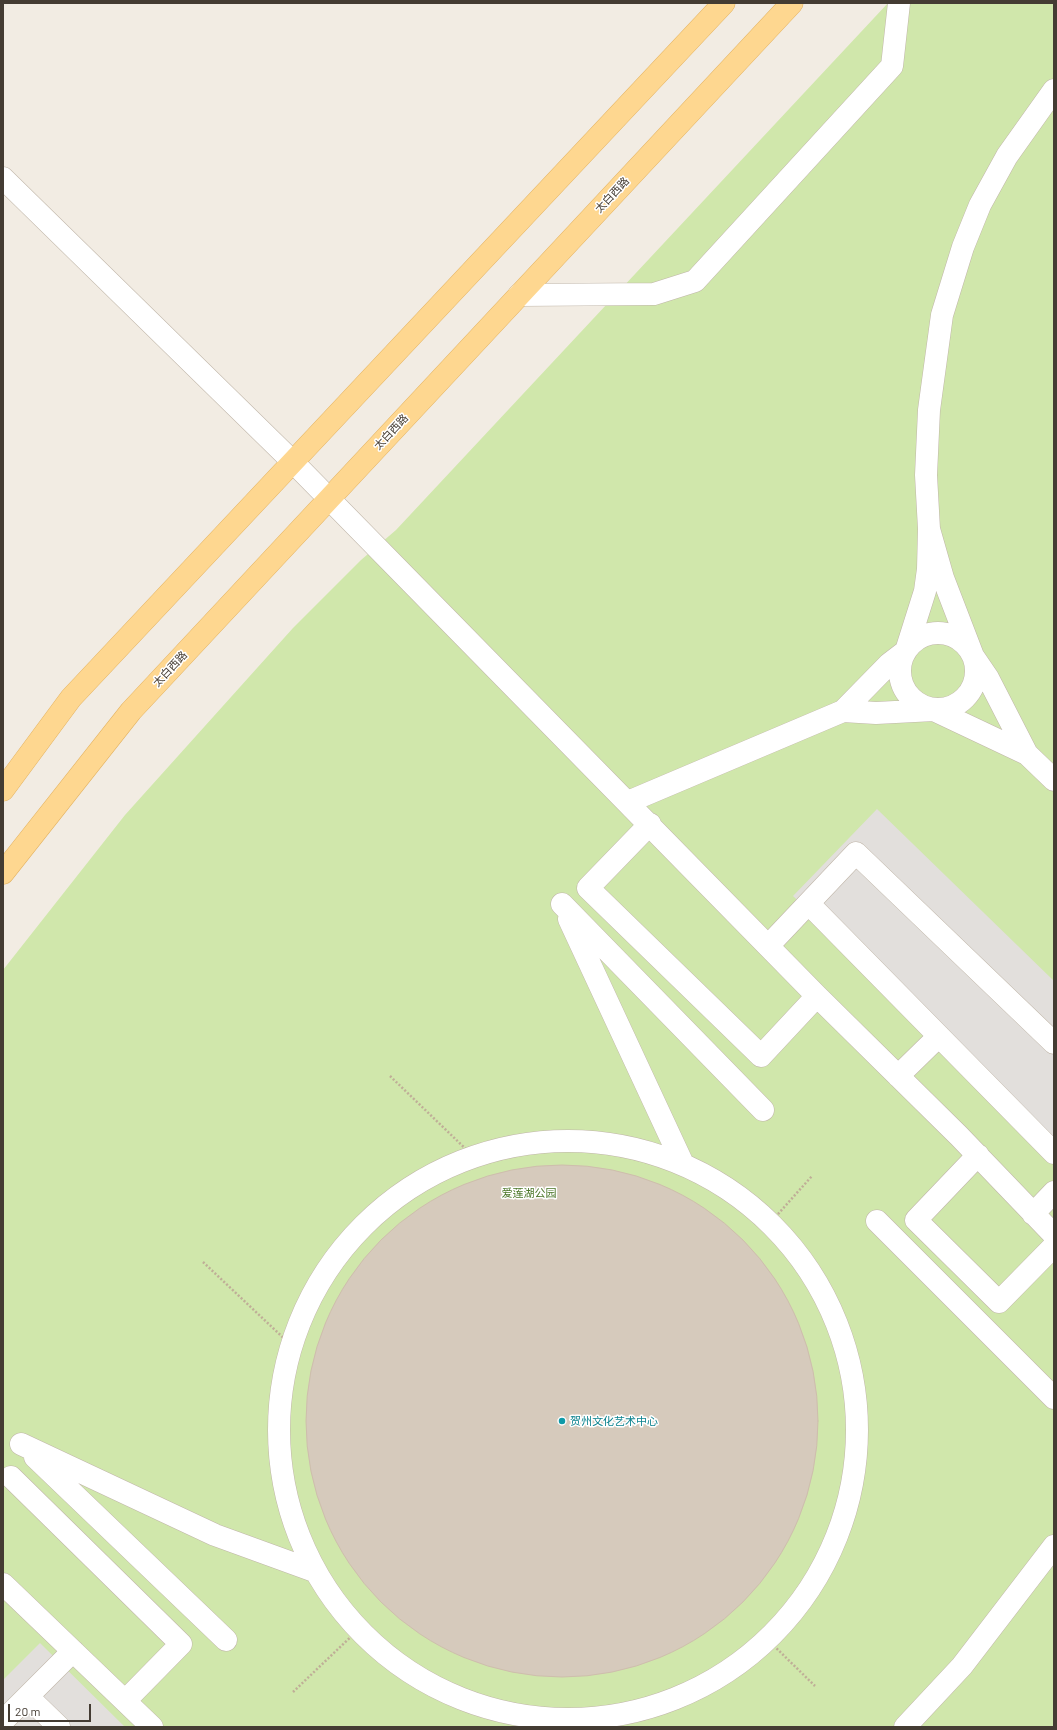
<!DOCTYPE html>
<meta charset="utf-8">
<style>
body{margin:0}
#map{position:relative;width:1057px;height:1730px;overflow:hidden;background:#f2ece3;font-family:Barlow,sans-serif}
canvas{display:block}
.frame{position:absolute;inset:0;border:4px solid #443c33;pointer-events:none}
.scale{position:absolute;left:8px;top:1704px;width:83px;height:18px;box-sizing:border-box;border:2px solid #443c33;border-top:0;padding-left:5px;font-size:12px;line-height:14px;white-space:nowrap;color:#443c33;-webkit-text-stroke:3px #fff;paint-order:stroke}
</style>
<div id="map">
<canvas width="1057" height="1730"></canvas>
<div class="frame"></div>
<div class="scale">20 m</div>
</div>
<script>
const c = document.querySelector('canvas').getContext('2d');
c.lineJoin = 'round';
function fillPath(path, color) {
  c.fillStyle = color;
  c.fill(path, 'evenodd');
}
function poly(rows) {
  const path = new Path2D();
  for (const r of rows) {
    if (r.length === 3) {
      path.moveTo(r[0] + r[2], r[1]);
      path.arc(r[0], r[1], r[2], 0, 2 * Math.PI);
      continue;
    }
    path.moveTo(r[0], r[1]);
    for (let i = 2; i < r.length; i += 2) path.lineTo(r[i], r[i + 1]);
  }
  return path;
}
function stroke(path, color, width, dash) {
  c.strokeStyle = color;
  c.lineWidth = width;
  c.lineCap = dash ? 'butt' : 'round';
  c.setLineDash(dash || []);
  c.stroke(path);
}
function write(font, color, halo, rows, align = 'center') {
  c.font = font + ' Barlow,"Noto Sans SC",sans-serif';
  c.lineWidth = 3;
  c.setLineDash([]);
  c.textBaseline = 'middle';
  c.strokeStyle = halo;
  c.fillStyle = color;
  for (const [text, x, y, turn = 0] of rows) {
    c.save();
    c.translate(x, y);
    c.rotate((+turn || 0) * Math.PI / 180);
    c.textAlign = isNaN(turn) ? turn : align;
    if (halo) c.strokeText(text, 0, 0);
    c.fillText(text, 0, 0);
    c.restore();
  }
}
const green = poly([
 [888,3,1054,3,1054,1727,3,1727,3,970,125,815,293,628,361,560,396,530]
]);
const parking = poly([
 [877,809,1054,981,1054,1149,793,896],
 [40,1643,125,1727,3,1727,3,1680]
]);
const building = poly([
 [562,1421,256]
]);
const path = poly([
 [390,1076,472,1155],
 [770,1223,812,1176],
 [203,1262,292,1346],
 [768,1640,815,1686],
 [293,1692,359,1629]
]);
const minor = poly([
 [3,178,294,463,817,996,959,1136,1054,1235],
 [519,295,654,294,695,281,892,66,899,3],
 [929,529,926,475,929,410,942,315,963,247,980,205,1007,156,1054,90],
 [938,671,38],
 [843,711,876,713,934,710,1027,754,1054,780],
 [628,802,843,711,889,664,906,651,925,591,928,569,929,529,943,578,973,656,988,678,1027,754],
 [650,824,588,888,761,1056,817,996],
 [562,904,763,1110],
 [809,904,1054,1153],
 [569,919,682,1162],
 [768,946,856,853,1054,1043],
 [898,1076,939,1036],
 [568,1430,289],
 [978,1155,916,1220,999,1302,1054,1246],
 [1033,1214,1054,1192],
 [877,1221,1054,1398],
 [21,1444,215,1535,314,1571],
 [35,1457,226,1640],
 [11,1477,181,1644,125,1701],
 [3,1584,152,1727],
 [28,1697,59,1727],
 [3,1721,73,1651],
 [905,1727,962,1666,1054,1546]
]);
const major = poly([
 [3,790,71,698,724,3],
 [3,873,131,711,792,3]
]);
const markers = [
 [562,1421,4,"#0f9aa8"]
];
const streetNames = [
 ["太白西路",612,195,-47],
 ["太白西路",391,432,-47],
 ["太白西路",170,669,-47]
];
const parkNames = [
 ["爱莲湖公园",529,1193]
];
const cultureNames = [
 ["贺州文化艺术中心",570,1421]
];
fillPath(green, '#d0e7ab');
fillPath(parking, '#e2dfdc');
fillPath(building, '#d6cabc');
stroke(building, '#cebeac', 1);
stroke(minor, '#c0b6a9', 23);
stroke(major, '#e3b260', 23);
stroke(path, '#bfae97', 2.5, [2, 2]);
stroke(minor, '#fff', 22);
stroke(major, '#fed790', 22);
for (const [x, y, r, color] of markers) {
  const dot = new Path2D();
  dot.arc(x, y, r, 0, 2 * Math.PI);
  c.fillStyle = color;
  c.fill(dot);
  stroke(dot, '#fff', 1.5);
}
write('11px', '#443c33', '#fff', streetNames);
write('11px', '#4a7527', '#fff', parkNames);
write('11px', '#0d838f', '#fff', cultureNames, 'left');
</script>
